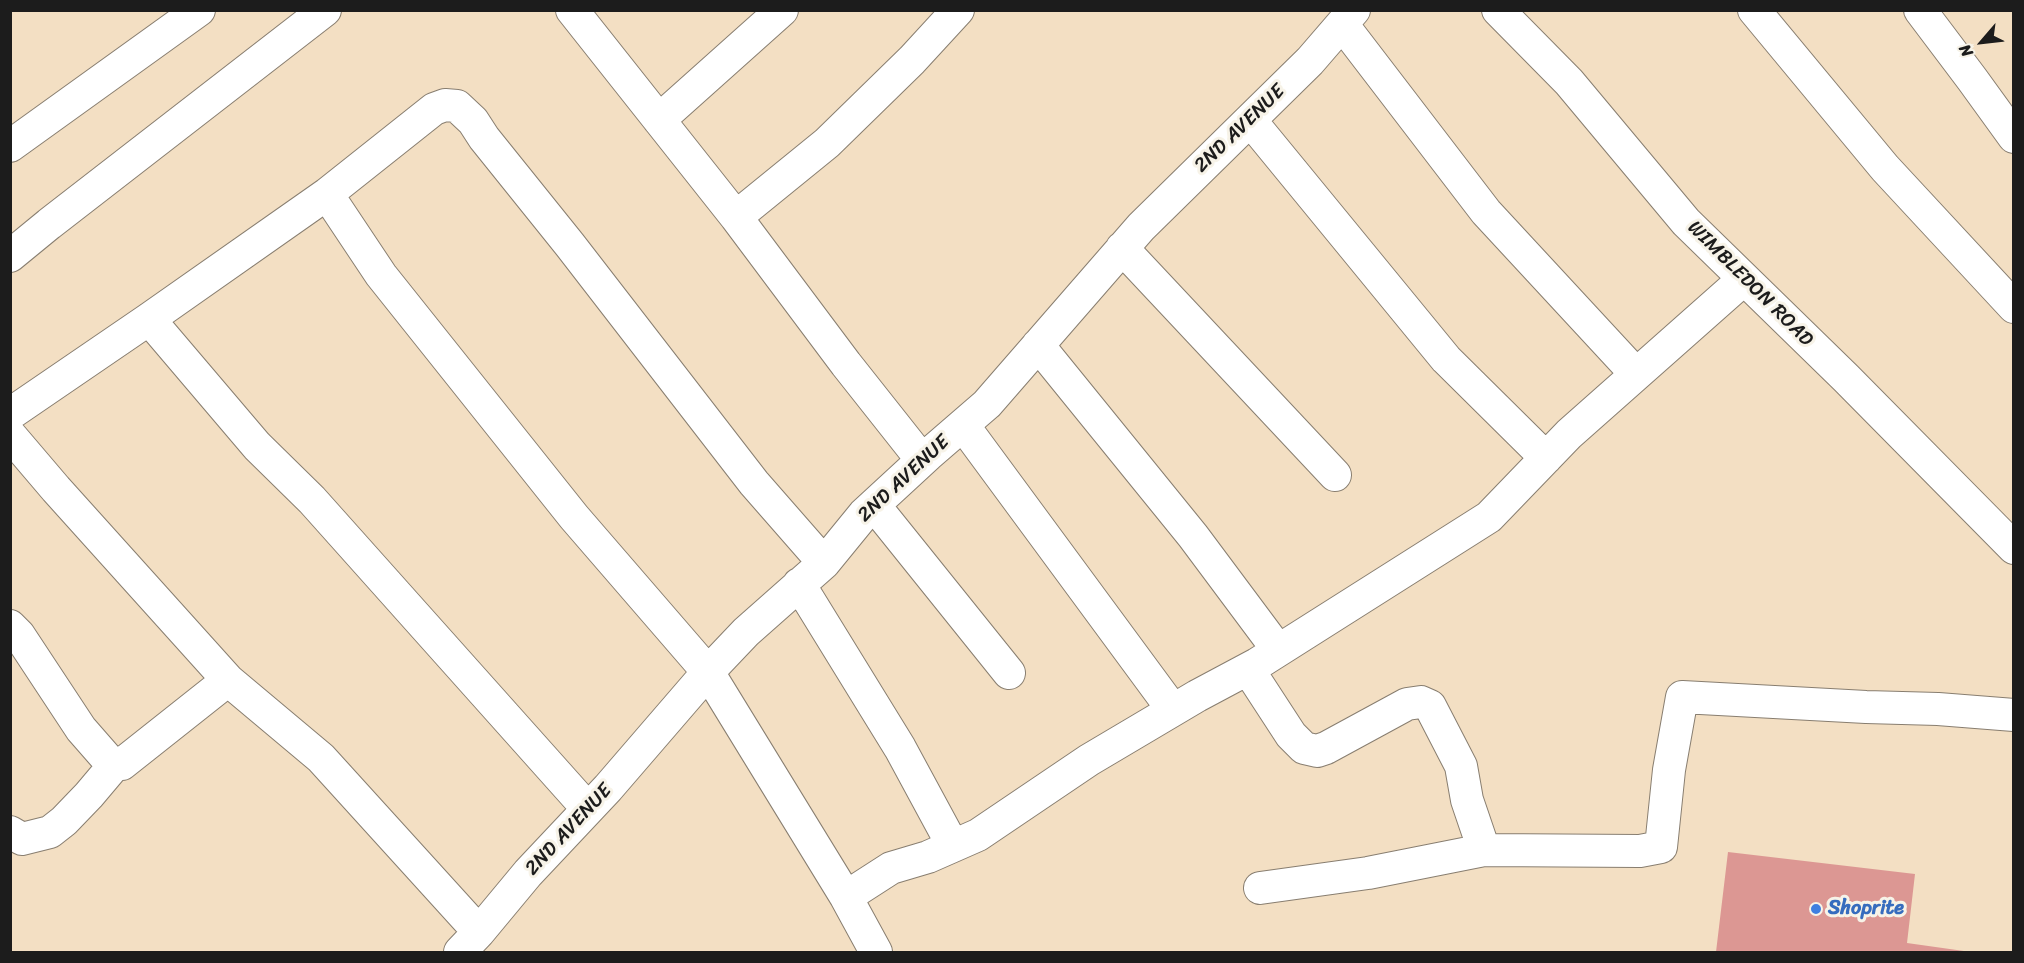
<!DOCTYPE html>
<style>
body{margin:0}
#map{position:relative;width:2024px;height:963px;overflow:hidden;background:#f3dfc3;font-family:Sriracha,sans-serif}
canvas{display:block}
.frame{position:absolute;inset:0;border:12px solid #1c1c1c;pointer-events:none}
.north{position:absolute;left:1952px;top:12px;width:60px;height:60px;-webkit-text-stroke:4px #f7f3e8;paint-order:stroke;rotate:242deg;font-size:16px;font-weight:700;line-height:24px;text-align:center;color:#1c1c1c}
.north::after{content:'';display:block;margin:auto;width:21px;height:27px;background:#1c1c1c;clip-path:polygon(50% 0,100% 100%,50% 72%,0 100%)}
</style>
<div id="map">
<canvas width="2024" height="963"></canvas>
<div class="frame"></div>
<div class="north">N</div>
</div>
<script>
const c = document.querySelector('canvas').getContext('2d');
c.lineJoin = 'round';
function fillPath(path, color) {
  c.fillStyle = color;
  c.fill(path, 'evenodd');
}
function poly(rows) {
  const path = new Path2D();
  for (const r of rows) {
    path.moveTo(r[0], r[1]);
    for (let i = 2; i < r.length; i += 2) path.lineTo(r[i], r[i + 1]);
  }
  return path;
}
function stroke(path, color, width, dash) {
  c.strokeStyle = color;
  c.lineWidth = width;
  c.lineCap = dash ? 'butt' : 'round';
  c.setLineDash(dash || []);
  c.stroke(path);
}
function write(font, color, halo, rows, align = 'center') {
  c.font = font + ' Sriracha,sans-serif';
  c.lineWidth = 6;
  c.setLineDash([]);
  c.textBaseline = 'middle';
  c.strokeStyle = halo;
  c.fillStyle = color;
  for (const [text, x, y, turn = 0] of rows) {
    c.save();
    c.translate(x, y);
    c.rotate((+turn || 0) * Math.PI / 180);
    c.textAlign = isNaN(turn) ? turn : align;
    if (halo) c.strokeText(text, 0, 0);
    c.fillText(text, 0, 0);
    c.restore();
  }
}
const building = poly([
 [1728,852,1915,874,1907,943,1971,952,1716,952]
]);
const street = poly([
 [572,10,736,217,846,364,922,460],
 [1498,10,1569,82,1686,222,1846,378,2014,548],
 [1754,10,1885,168,2014,307],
 [1920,10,1972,79,2014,137],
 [1342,24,1486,212,1636,374],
 [659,120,782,10],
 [1250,120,1446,359,1546,458],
 [10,146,199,10],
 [327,194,381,275,574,517,708,672,846,897,876,952],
 [736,217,827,143,912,60,958,10],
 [1122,248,1335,475],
 [10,256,49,224,325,10],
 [149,319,257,446,312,500,588,809],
 [1038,345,1193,536,1278,650],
 [10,414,149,319,327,194,434,109,445,105,457,106,473,121,484,138,570,245,754,483,824,563],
 [963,425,1173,710],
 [10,435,56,489,228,680,321,758,479,932],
 [874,505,1009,673],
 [799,584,900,748,953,846],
 [10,626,19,635,81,729,109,761,122,764,228,680],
 [1248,669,1291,735,1304,748,1317,751,1326,748,1407,704,1421,702,1430,706,1461,766,1467,800,1484,850],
 [10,832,22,839,50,832,64,821,89,795,116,763],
 [1260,888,1368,873,1484,850,1640,851,1661,847,1669,770,1682,697,1866,707,1938,709,2014,715],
 [846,897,891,868,928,857,978,835,1089,760,1197,696,1257,664,1489,517,1569,434,1744,279],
 [460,952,479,932,528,873,608,788,708,672,746,632,824,563,864,514,928,455,987,404,1141,227,1310,61,1354,10]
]);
const markers = [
 [1816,909,6,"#3f7fe0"]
];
const streetNames = [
 ["2ND AVENUE",1240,129,-44],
 ["WIMBLEDON ROAD",1750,284,45],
 ["2ND AVENUE",904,479,-43],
 ["2ND AVENUE",569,830,-47]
];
const shopNames = [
 ["Shoprite",1828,909]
];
fillPath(building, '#dc9793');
stroke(street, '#887e70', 34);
stroke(street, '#fff', 32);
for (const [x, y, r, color] of markers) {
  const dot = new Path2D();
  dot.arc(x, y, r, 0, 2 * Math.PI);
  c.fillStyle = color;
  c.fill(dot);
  stroke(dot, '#f7f3e8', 2);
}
write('20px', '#1c1c1c', '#f7f3e8', streetNames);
write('bold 20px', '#366cbe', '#f7f3e8', shopNames, 'left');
</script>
